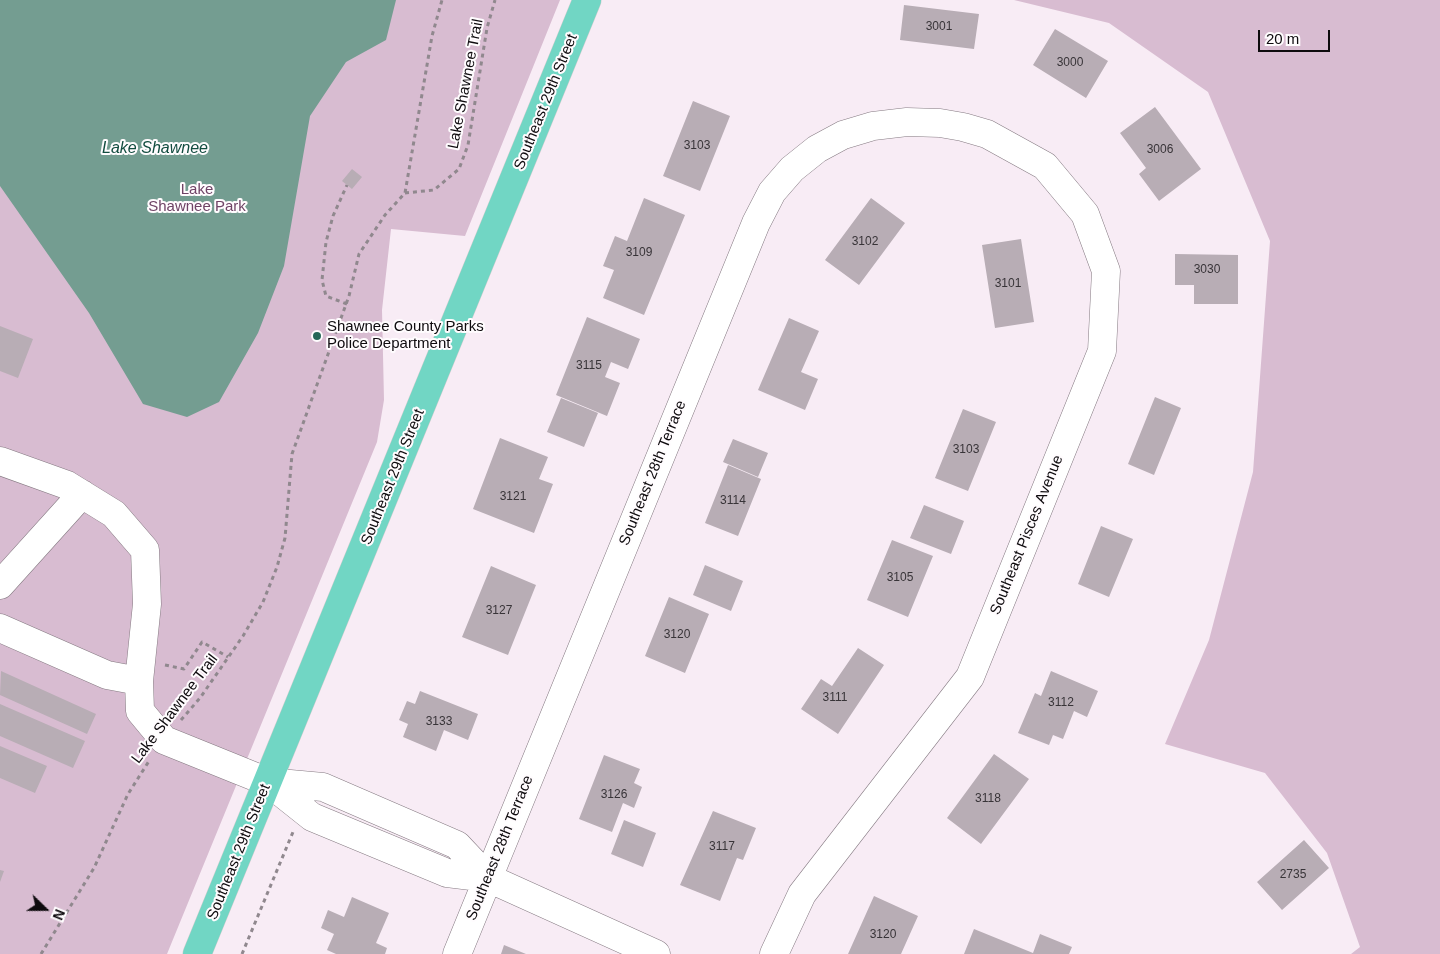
<!DOCTYPE html>
<style>
body{margin:0}
#map{position:relative;width:1440px;height:954px;overflow:hidden;background:#f8ecf5;font-family:Arial,sans-serif}
canvas{display:block}
.north{position:absolute;left:20px;top:884px;width:50px;height:50px;-webkit-text-stroke:4px #fffcfe;paint-order:stroke;rotate:112deg;font-size:14px;font-weight:700;line-height:20px;text-align:center;color:#0e0b0e}
.north::after{content:'';display:block;margin:auto;width:18px;height:22px;background:#0e0b0e;clip-path:polygon(50% 0,100% 100%,50% 72%,0 100%)}
.scale{position:absolute;left:1258px;top:30px;width:72px;height:22px;box-sizing:border-box;border:2px solid #0e0b0e;border-top:0;padding-left:6px;font-size:15px;line-height:18px;white-space:nowrap;color:#0e0b0e;-webkit-text-stroke:4px #fffcfe;paint-order:stroke}
</style>
<div id="map">
<canvas width="1440" height="954"></canvas>
<div class="north">N</div>
<div class="scale">20 m</div>
</div>
<script>
const c = document.querySelector('canvas').getContext('2d');
c.lineJoin = 'round';
function fillPath(path, color) {
  c.fillStyle = color;
  c.fill(path, 'evenodd');
}
function poly(rows) {
  const path = new Path2D();
  for (const r of rows) {
    path.moveTo(r[0], r[1]);
    for (let i = 2; i < r.length; i += 2) path.lineTo(r[i], r[i + 1]);
  }
  return path;
}
function stroke(path, color, width, dash) {
  c.strokeStyle = color;
  c.lineWidth = width;
  c.lineCap = dash ? 'butt' : 'round';
  c.setLineDash(dash || []);
  c.stroke(path);
}
function write(font, color, halo, rows, align = 'center') {
  c.font = font + ' Arial,sans-serif';
  c.lineWidth = 4;
  c.setLineDash([]);
  c.textBaseline = 'middle';
  c.strokeStyle = halo;
  c.fillStyle = color;
  for (const [text, x, y, turn = 0] of rows) {
    c.save();
    c.translate(x, y);
    c.rotate((+turn || 0) * Math.PI / 180);
    c.textAlign = isNaN(turn) ? turn : align;
    if (halo) c.strokeText(text, 0, 0);
    c.fillText(text, 0, 0);
    c.restore();
  }
}
const green = poly([
 [0,0,560,0,465,236,391,229,382,310,384,400,377,442,167,954,0,954],
 [1014,0,1440,0,1440,954,1351,954,1360,947,1327,853,1265,773,1165,744,1209,640,1253,472,1270,241,1208,92,1109,23]
]);
const water = poly([
 [0,0,396,0,386,40,346,62,310,116,284,266,258,333,219,402,187,417,143,404,89,313,0,186]
]);
const building = poly([
 [904,5,979,14,974,49,900,40],
 [1055,29,1108,61,1086,98,1033,65],
 [693,101,730,116,700,191,663,176],
 [1155,107,1201,169,1159,201,1139,174,1146,168,1120,133],
 [352,169,362,177,352,189,342,181],
 [644,198,685,215,644,315,603,298,614,270,603,266,615,236,627,241],
 [871,198,905,223,859,285,825,260],
 [1021,239,1034,322,995,328,982,245],
 [1175,254,1238,255,1238,304,1194,304,1194,285,1175,285],
 [587,317,640,339,628,369,611,362,605,377,620,383,607,416,556,395],
 [789,318,819,331,801,372,818,379,805,410,758,390],
 [0,326,33,339,18,378,0,371],
 [1155,397,1181,408,1154,475,1128,464],
 [561,398,598,413,584,447,547,432],
 [963,409,996,422,968,491,935,478],
 [500,438,548,457,539,479,553,484,534,533,473,509],
 [733,439,768,453,758,477,723,462],
 [728,465,761,479,738,536,705,523],
 [924,505,964,521,951,554,910,538],
 [1101,526,1133,539,1109,597,1078,584],
 [892,540,933,556,908,617,867,600],
 [705,565,743,581,731,611,693,595],
 [491,566,536,585,508,655,462,637],
 [669,597,709,614,685,673,645,656],
 [858,648,884,665,838,734,801,709,821,679,832,686],
 [1,671,96,714,87,734,0,695],
 [1051,671,1098,691,1087,717,1074,711,1063,739,1053,735,1049,745,1018,733,1035,693,1041,696],
 [420,691,478,714,468,740,444,730,436,751,403,737,408,724,399,720,407,701,415,704],
 [0,704,85,741,73,768,0,736],
 [0,746,47,766,35,793,0,778],
 [994,754,1029,779,981,844,947,818],
 [604,755,640,769,634,783,642,787,634,808,623,803,612,832,579,819],
 [713,811,756,828,743,860,737,858,720,901,680,885],
 [624,820,656,833,643,867,611,854],
 [1304,840,1329,868,1282,910,1257,882],
 [0,870,4,871,0,882],
 [874,896,918,916,901,954,848,954],
 [352,897,389,913,376,943,387,948,385,954,336,954,327,950,334,934,321,928,328,910,344,917],
 [974,929,1033,953,1040,934,1072,947,1069,954,964,954],
 [504,945,526,954,501,954]
]);
const path = poly([
 [405,193,434,190,459,169,468,145,487,28,495,0],
 [347,304,326,296,322,280,326,242,333,216,347,185],
 [165,665,184,669,202,642,228,657],
 [181,720,200,698,243,636,263,602,277,567,285,538,292,454,349,296,359,254,385,215,405,193,432,36,442,0],
 [41,954,94,868,128,794,149,761],
 [242,954,293,832]
]);
const minor = poly([
 [0,461,67,485,114,514,145,550,147,604,139,681,140,711,164,740,268,782,323,787,457,845,488,878],
 [0,585,82,494],
 [0,628,107,675,139,681],
 [268,782,312,817,447,873,488,878,656,954],
 [457,954,756,223,772,192,792,169,817,149,843,135,873,126,907,122,940,123,963,127,987,134,1045,166,1085,214,1106,271,1102,351,970,677,802,894,774,954]
]);
const major = poly([
 [197,954,587,0]
]);
const markers = [
 [317,336,5,"#256758"]
];
const numberNames = [
 ["3001",939,27],
 ["3000",1070,63],
 ["3103",697,146],
 ["3006",1160,150],
 ["3102",865,242],
 ["3109",639,253],
 ["3030",1207,270],
 ["3101",1008,284],
 ["3115",589,366],
 ["3103",966,450],
 ["3121",513,497],
 ["3114",733,501],
 ["3105",900,578],
 ["3127",499,611],
 ["3120",677,635],
 ["3111",835,698],
 ["3112",1061,703],
 ["3133",439,722],
 ["3126",614,795],
 ["3118",988,799],
 ["3117",722,847],
 ["2735",1293,875],
 ["3120",883,935]
];
const streetNames = [
 ["Lake Shawnee Trail",466,84,-79],
 ["Southeast 29th Street",546,102,-68],
 ["Southeast 28th Terrace",653,473,-68],
 ["Southeast 29th Street",393,477,-68],
 ["Southeast Pisces Avenue",1027,535,-68],
 ["Lake Shawnee Trail",175,709,-53],
 ["Southeast 28th Terrace",500,848,-68],
 ["Southeast 29th Street",239,852,-68]
];
const parkNames = [
 ["Lake",197,190],
 ["Shawnee Park",197,207]
];
const poiNames = [
 ["Shawnee County Parks",327,327],
 ["Police Department",327,344]
];
const waterNames = [
 ["Lake Shawnee",155,149]
];
fillPath(green, '#d8bcd1');
fillPath(water, '#749d91');
fillPath(building, '#b8adb5');
stroke(minor, '#857a82', 29);
stroke(major, '#cfcecf', 29);
stroke(path, '#90888e', 3, [4, 4]);
stroke(minor, '#fff', 28);
stroke(major, '#71d6c4', 28);
for (const [x, y, r, color] of markers) {
  const dot = new Path2D();
  dot.arc(x, y, r, 0, 2 * Math.PI);
  c.fillStyle = color;
  c.fill(dot);
  stroke(dot, '#fffcfe', 2);
}
write('12px', '#383438', null, numberNames);
write('15px', '#0e0b0e', '#fffcfe', streetNames);
write('15px', '#6f4366', '#fffcfe', parkNames);
write('15px', '#0e0b0e', '#fffcfe', poiNames, 'left');
write('italic 16px', '#134d40', '#fffcfe', waterNames);
</script>
